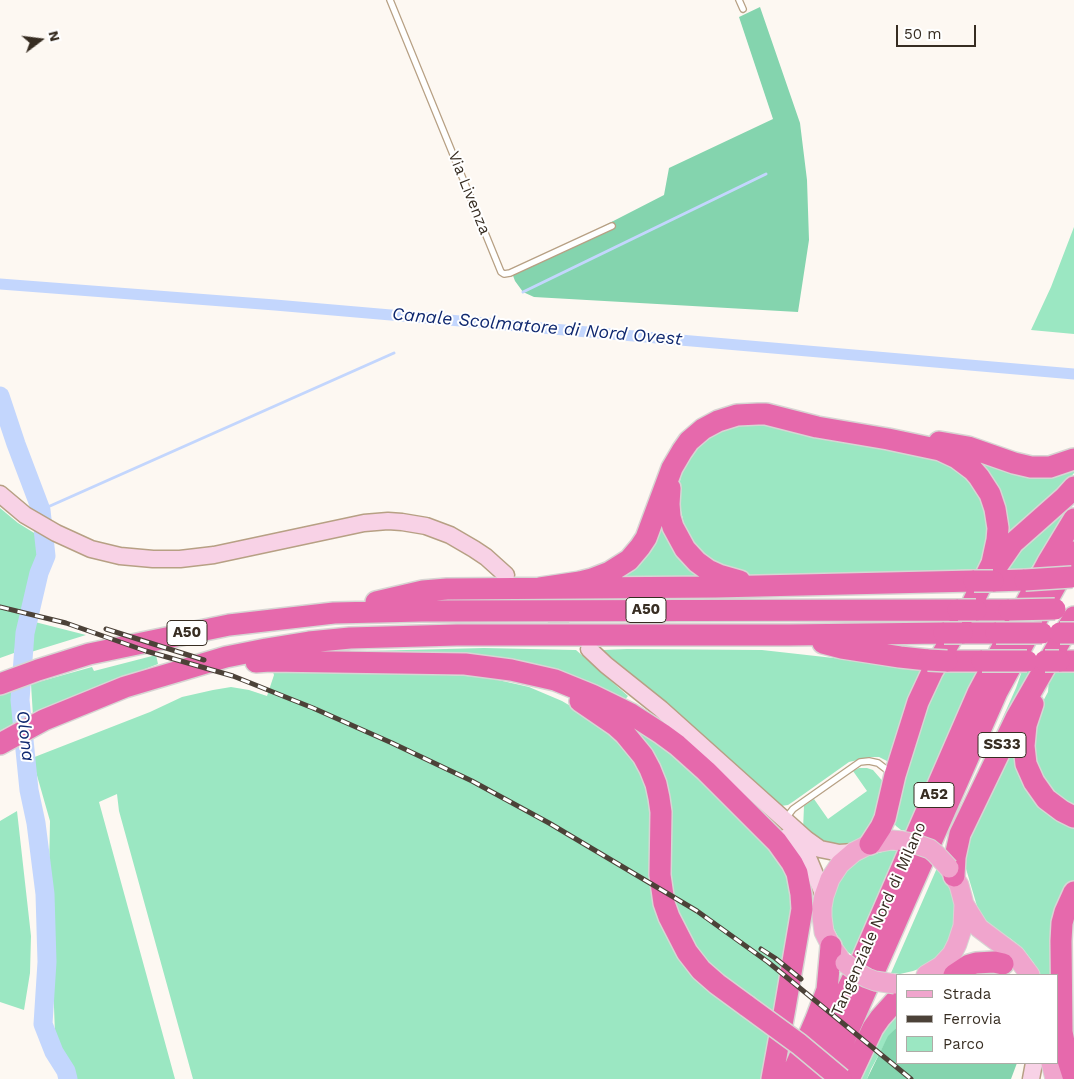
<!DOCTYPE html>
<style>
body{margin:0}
#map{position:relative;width:1074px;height:1079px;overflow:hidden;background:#fdf8f2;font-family:"Work Sans",sans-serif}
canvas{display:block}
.legend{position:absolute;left:896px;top:974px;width:162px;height:90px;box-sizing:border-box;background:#fff;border:1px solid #afaba7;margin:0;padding:6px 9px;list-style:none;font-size:15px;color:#372d22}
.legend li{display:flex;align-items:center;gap:10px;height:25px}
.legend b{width:25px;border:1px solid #afaba7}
.north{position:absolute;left:15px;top:15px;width:50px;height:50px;-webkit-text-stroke:4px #fff;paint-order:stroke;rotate:75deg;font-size:14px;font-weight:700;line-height:20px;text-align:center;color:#372d22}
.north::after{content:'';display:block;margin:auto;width:18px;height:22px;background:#372d22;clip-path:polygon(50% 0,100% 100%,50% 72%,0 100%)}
.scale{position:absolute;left:896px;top:25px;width:80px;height:22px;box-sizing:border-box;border:2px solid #372d22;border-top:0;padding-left:6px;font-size:15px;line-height:18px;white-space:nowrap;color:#372d22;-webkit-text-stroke:4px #fff;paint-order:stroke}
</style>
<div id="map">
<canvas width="1074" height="1079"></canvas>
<ul class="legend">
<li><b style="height:6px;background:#f0a5cd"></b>Strada</li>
<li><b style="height:6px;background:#4c4238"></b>Ferrovia</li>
<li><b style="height:14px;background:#9be7c2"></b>Parco</li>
</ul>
<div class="north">N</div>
<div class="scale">50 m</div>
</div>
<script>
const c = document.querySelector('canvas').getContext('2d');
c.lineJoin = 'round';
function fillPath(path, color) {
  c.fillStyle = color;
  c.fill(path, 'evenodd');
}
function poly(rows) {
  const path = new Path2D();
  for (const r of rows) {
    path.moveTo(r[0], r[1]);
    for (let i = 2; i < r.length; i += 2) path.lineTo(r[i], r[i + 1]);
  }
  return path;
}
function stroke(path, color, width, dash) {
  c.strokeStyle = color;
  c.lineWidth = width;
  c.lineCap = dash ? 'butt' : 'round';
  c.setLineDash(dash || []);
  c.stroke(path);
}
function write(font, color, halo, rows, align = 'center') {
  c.font = font + ' "Work Sans",sans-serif';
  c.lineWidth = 4;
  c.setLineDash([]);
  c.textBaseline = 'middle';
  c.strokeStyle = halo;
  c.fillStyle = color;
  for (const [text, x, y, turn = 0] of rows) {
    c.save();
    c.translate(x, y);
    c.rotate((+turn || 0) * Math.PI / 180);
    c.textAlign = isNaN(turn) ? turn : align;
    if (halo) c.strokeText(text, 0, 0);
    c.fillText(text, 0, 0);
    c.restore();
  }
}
const green = poly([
 [1074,227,1074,334,1031,330,1051,287],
 [761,422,940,459,952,465,979,490,990,528,981,569,776,577,754,576,732,570,716,563,703,554,693,542,685,529,680,506,680,481,683,467,690,454,707,437,733,425],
 [965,453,1074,466,1074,473,1064,485,1007,537],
 [1074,501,1030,570,999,570],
 [0,508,18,523,39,536,38,550,37,560,28,589,18,632,14,653,0,658],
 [665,513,716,580,613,580],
 [35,622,86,635,31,652],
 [484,648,576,650,628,696,624,701,599,688,341,654,368,651],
 [627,649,762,650,923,668,891,763,879,757,871,757,849,762,794,801,788,805,781,806,775,804,603,650],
 [156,655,158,664,83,693,33,716,31,684,92,667,94,671],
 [271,666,485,677,529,687,562,701,601,724,627,750,642,773,651,800,659,916,725,981,688,940,667,885,667,814,618,716,680,760,778,852,794,893,766,1079,193,1079,119,811,117,794,99,802,175,1079,75,1079,55,1034,49,873,50,821,32,758,150,712,182,697,213,690,231,687,249,690,267,696,274,675],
 [942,669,977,670,907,831,901,830,896,826,893,822,920,720],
 [1040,670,951,852,946,845,1016,688,1022,671],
 [1053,671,1074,671,1074,808,1064,803,1041,778,1032,749,1040,707,1048,692,1049,679],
 [14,689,16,724,0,733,0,695],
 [1017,739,1019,749,1074,823,1074,883,1051,975,1040,975,1033,962,1023,949,1011,939,992,927,981,915,977,906,964,862,968,836],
 [859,768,867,768,873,770,886,785,876,818,862,837,852,842,841,845,829,845,803,830,804,806,814,799,828,819,867,791,853,771],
 [17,811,31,936,30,973,24,1010,0,1002,0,821],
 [889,850,898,851,853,956,844,949,834,929,831,917,833,898,840,880,847,871,857,862,868,856],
 [937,868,947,880,953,894,956,909,955,923,951,938,944,949,935,959,924,967,913,971,900,974,891,973],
 [898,1015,898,1026,889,1036,871,1069,867,1079,859,1079,882,1033,891,1020]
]);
const forest = poly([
 [760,7,800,123,807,180,809,240,798,312,534,297,523,292,515,281,512,273,664,195,669,168,773,119,739,17],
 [898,1026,898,1063,1017,1063,1011,1079,867,1079,888,1036]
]);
const stream = poly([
 [523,292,766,174],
 [41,510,394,353]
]);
const canal = poly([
 [0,284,275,305,1074,374]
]);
const river = poly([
 [0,396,16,444,41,510,46,556,39,573,25,633,20,700,29,790,36,823,45,894,47,962,43,1024,54,1052,66,1071,68,1079]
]);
const secondaryTunnel = poly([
 [517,585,577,639]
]);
const lane = poly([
 [390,0,501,272,504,274,510,273,612,226],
 [739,0,743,9],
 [786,818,793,809,860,762,869,761,878,763,891,773]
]);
const secondary = poly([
 [0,494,25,515,56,533,91,549,120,556,153,559,180,559,214,555,364,523,388,521,402,522,426,526,450,535,474,549,486,557,506,575],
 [589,649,606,665,661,709,806,839,820,849,830,851,839,853,854,852],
 [788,836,804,852,809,860,824,896],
 [1031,1079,1034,1063]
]);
const primary = poly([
 [964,904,979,928,1015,955,1030,975],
 [839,957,831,946,824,932,822,917,822,907,824,896,830,879,840,864,854,852,870,844,892,840,902,841],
 [926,975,941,966,952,954,957,944,963,926,964,904,962,896,959,885,949,868],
 [1051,1063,1055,1079]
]);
const highway = poly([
 [939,442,968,447,1014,463,1031,467,1050,467,1074,459],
 [670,488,669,504,670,517,673,527,685,549,697,562,708,570,719,575,740,581],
 [995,569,1013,543,1065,497,1074,487],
 [993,581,1025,580],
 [540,588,580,582,592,579,610,572,629,560,640,547,646,538,672,468,682,451,689,441,703,429,718,421,737,415,758,414,766,414,817,427,888,439,940,450,957,458,973,470,979,477,990,494,995,509,998,528,997,540,992,563,973,602],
 [376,602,423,591,447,589,716,587,974,581],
 [976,610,1009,610],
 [962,633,996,633],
 [823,643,842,648,900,657,928,660],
 [947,661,982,661],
 [1059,661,1074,661],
 [256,662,270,661,465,664,511,670,555,680,592,695,631,714,662,734,677,745,706,771,777,842,792,863,797,873,801,894,802,909,785,1008,772,1079],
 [0,684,38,670,89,654,229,625,334,613,422,611,958,610],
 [580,701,615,725,625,734,643,756,650,769,656,784,659,798,661,812,660,875,664,903,669,917,687,952,701,970,717,984,747,1006],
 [1033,704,1026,725,1024,746,1026,764,1034,782,1046,799,1062,811,1074,817],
 [0,744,44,720,125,687,226,657,266,649,309,642,350,638,457,635,789,635,944,633],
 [870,844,881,827,885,818,895,775,918,702,932,672,961,622],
 [954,876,955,857,960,834,1016,718,1074,617],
 [954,975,969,965,976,963,994,962,1003,964],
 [790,1079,816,1019,827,990,831,946],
 [808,1079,844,996,863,957,978,693,1048,562,1074,519],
 [827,1079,997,692,1033,626,1074,552],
 [849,1079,873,1028,880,1018,898,998],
 [1074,1079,1067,1057,1062,1032,1061,941,1062,923,1065,912,1074,892]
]);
const rail = poly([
 [0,607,66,623,146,651,233,676,313,708,392,743,472,781,549,823,697,911,768,962,911,1079],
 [106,629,204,660],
 [761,949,775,958,801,979]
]);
const primaryBridge = poly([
 [902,841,913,843,930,849,936,854,949,868],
 [845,963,858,973,867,978,875,981,895,984]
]);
const highwayBridge = poly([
 [1025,580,1072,577],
 [974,581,993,581],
 [958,610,976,610],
 [1009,610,1055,609],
 [944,633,962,633],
 [996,633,1042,633],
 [1060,633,1074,633],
 [928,660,947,661],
 [982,661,1027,661],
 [1045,661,1059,661],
 [747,1006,799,1044,841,1079]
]);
const shields = [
 [646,610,40],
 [187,633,40],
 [1002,745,48],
 [934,795,40]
];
const shieldNames = [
 ["A50",646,610],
 ["A50",187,633],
 ["SS33",1002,745],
 ["A52",934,795]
];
const streetNames = [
 ["Via Livenza",469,193,68],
 ["Tangenziale Nord di Milano",879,919,-66]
];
const waterNames = [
 ["Canale Scolmatore di Nord Ovest",537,327,5],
 ["Olona",25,736,83]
];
fillPath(green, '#9be7c2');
fillPath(forest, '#84d4ae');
stroke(stream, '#c3d6fd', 3);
stroke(canal, '#c3d6fd', 11);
stroke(river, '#c3d6fd', 19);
stroke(secondaryTunnel, '#d5cfc8', 16, [16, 8]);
stroke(lane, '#b7a084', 8);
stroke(secondary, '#b7a084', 19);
stroke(primary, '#d7d5d3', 21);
stroke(highway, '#d7d5d3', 24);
stroke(lane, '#fff', 5.5);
stroke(secondary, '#f8d2e6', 16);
stroke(primary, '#f0a5cd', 19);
stroke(highway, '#e669ac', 21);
stroke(rail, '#4c4238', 5);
stroke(rail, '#fff', 3, [9]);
stroke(primaryBridge, '#d7d5d3', 21, []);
stroke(highwayBridge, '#d7d5d3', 24, []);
stroke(primaryBridge, '#f0a5cd', 19);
stroke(highwayBridge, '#e669ac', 21);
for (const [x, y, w] of shields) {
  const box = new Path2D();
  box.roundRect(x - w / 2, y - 12.5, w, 25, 4);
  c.fillStyle = '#fff';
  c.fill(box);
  stroke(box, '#372d22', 1);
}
write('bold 15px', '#372d22', null, shieldNames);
write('16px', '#372d22', '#fff', streetNames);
write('italic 18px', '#102970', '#fff', waterNames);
</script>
